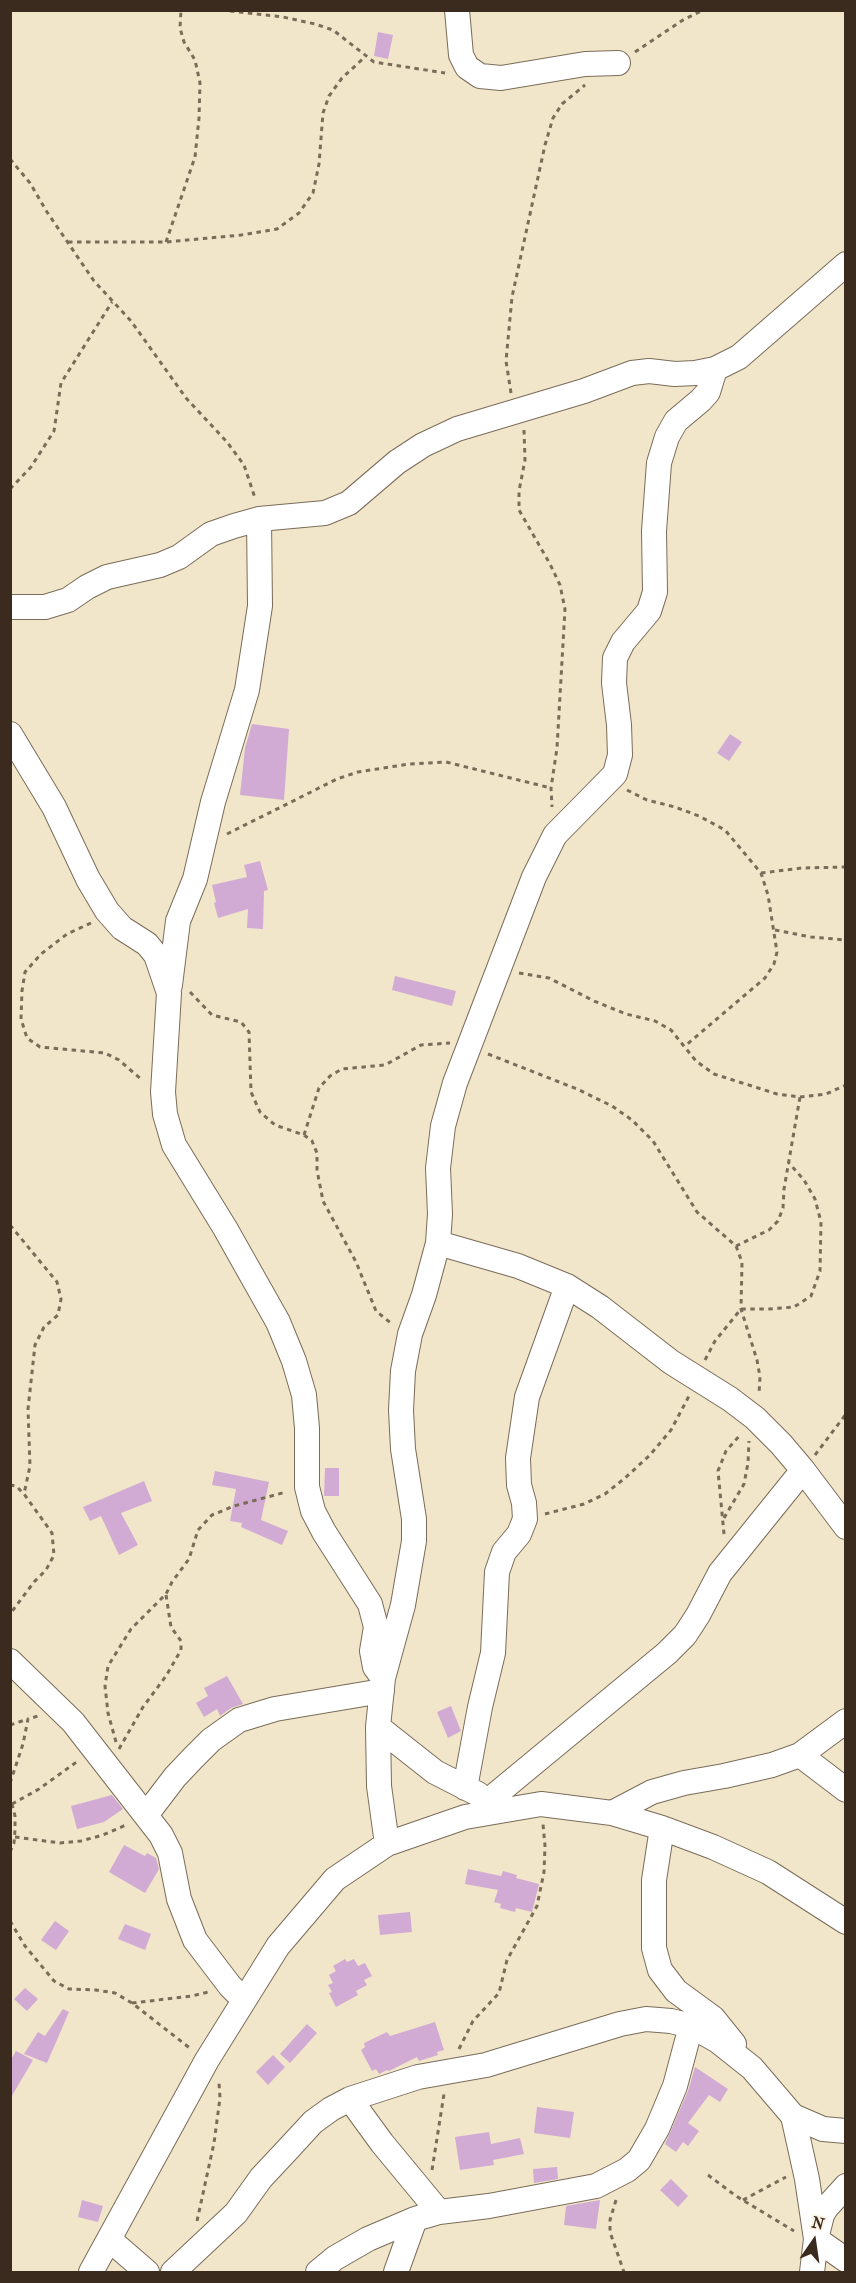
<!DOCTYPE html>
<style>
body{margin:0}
#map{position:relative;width:856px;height:2283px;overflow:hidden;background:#f1e6c9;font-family:"IM FELL French Canon",serif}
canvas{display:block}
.frame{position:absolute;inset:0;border:12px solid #3b2a1e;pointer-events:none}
.north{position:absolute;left:784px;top:2211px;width:60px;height:60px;-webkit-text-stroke:4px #fcf5e5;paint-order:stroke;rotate:13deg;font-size:16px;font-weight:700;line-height:24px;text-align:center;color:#3b2a1e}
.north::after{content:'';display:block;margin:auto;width:21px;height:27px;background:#3b2a1e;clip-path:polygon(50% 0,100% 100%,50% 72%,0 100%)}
</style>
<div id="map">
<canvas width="856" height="2283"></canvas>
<div class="frame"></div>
<div class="north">N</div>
</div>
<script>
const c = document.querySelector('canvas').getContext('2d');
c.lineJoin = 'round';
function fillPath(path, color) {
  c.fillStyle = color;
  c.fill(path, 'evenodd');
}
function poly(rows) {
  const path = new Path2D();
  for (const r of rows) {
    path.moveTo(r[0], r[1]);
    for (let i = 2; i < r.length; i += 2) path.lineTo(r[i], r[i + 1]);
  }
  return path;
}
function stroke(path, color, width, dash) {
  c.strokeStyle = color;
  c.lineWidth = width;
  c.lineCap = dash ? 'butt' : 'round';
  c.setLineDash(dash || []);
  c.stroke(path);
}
const building = poly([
 [378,32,393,35,388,59,374,56],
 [252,724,289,729,284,800,240,795,245,748],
 [730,734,742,742,729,761,717,753],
 [260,861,268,890,264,891,263,929,247,928,248,909,218,918,214,903,216,902,212,885,247,877,244,865],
 [395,976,456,991,452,1006,392,990],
 [325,1468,339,1468,339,1496,324,1496],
 [215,1471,269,1482,261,1520,288,1531,282,1545,241,1527,242,1523,230,1521,236,1489,212,1485],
 [144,1481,152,1501,121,1513,138,1545,119,1555,101,1516,90,1521,83,1507],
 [227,1676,243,1704,231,1708,220,1716,217,1709,204,1717,196,1703,208,1696,204,1688],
 [451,1706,461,1731,448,1738,437,1712],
 [112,1795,123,1809,104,1822,77,1829,71,1806],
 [124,1845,145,1856,147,1853,156,1858,159,1869,145,1893,109,1872],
 [468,1869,501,1876,503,1871,517,1875,516,1878,539,1884,532,1912,516,1908,515,1912,500,1908,501,1904,494,1902,498,1890,465,1884],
 [410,1912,412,1932,380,1935,378,1915],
 [55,1921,69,1931,56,1950,41,1940],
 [125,1924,151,1934,145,1950,118,1939],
 [345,1959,347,1962,354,1959,358,1966,365,1963,372,1976,364,1980,367,1985,356,1991,358,1995,336,2007,329,1993,332,1992,328,1985,333,1983,329,1975,336,1971,333,1966],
 [25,1988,38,1999,27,2011,14,1999],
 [63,2009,69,2012,47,2063,24,2054,38,2032,45,2036],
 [435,2022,444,2050,437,2052,438,2055,419,2061,417,2057,389,2071,387,2070,379,2074,376,2069,372,2071,361,2050,365,2047,364,2043,387,2032,390,2036],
 [307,2024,317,2033,290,2063,280,2054],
 [16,2051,33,2060,10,2099,10,2061],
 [273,2055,285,2067,268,2085,256,2072],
 [695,2067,728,2089,720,2102,709,2095,688,2123,699,2131,688,2146,683,2142,676,2152,665,2144,688,2091],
 [537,2107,574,2112,570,2138,534,2133],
 [489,2132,491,2144,520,2138,524,2154,493,2160,494,2165,460,2170,455,2137],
 [557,2167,558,2179,534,2183,533,2169],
 [671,2179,688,2196,678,2207,660,2190],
 [82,2200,103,2206,98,2222,78,2217],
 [600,2200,596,2229,564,2225,566,2206]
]);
const path = poly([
 [221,10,283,17,315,24,333,30,374,62,445,73],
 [635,52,683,20,703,10],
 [10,159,30,183,47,212,94,281,131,321,186,398,227,442,244,465,255,498],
 [68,242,166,242,241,235,277,229,299,213,313,193,319,164,323,113,329,96,342,78,366,56],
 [166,242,195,157,199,118,200,83,195,60,184,42,180,28,181,10],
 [511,393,506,361,512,297,545,145,553,118,562,104,585,85],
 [524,430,525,460,519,491,519,510,550,564,560,585,565,609,557,748,551,788,552,807],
 [10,489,31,467,54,431,61,383,112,302],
 [627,790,647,800,675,807,699,816,725,830,761,873,768,895,777,952,774,964,765,978,685,1046],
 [227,834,337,779,358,772,409,764,446,762,551,788],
 [761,873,802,868,846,867],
 [91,923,67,934,41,954,25,972,22,991,21,1019,27,1038,40,1047,105,1053,119,1060,142,1080],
 [775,930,811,937,846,940],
 [519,973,549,978,594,1001,626,1014,655,1021,671,1030,696,1061,714,1074,777,1094,800,1097,826,1094,846,1085],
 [190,992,212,1015,241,1022,249,1032,251,1092,260,1112,275,1125,304,1135,312,1141,317,1153,317,1170,323,1201,356,1262,376,1311,392,1324],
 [488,1054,577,1089,612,1106,632,1120,653,1141,697,1212,736,1246,742,1262,741,1309,757,1360,760,1377,759,1394],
 [304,1135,319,1088,330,1076,342,1069,385,1065,421,1045,450,1043],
 [10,1225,57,1282,61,1299,58,1315,44,1327,35,1345,28,1409,30,1466,24,1494],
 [736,1246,769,1230,778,1221,783,1208,784,1189,800,1097],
 [705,1360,715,1341,741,1309,769,1309,794,1307,811,1296,820,1271,821,1222,815,1199,804,1180,789,1163],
 [815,1455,846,1414],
 [10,1485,16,1486,24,1494,52,1533,54,1555,46,1570,34,1582,10,1614],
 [545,1514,584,1504,605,1494,625,1478,650,1455,671,1430,689,1396],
 [724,1518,744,1484,748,1463,749,1441],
 [724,1534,718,1471,726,1451,741,1434],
 [10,1725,28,1719],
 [116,1742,108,1713,105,1686,108,1666,131,1629,166,1594,172,1582,189,1559,198,1530,212,1515,234,1506,286,1492],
 [119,1749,143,1707,166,1676,181,1650,181,1641,171,1627,166,1595],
 [10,1783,23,1744,28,1719,38,1716],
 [12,1804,39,1789,78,1761],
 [15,1837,60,1843,81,1841,103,1835,126,1825],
 [10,1852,14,1843,15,1830,15,1816,12,1804],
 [10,1921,25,1946,54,1981,69,1989,96,1990,115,1993,132,2003,191,2049],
 [132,2003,192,1996,208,1992],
 [459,2049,473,2021,499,1993,507,1960,537,1906,544,1872,545,1846,543,1824],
 [432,2170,444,2094],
 [708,2175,736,2196,794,2231],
 [616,2200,610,2220,610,2232,624,2272],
 [743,2200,786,2177],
 [197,2221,214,2143,220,2098,219,2083]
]);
const minor = poly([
 [457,10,461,55,467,67,480,76,501,78,585,64,618,63],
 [10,607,45,607,68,600,87,587,107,577,160,565,179,557,211,534,234,526,259,519,325,513,349,503,397,462,423,445,457,429,584,391,632,373,649,371,675,374,695,373,715,369,739,357,846,264],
 [10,734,54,807,88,879,107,911,122,928,147,944,156,955,169,993,163,1092,165,1114,174,1145,225,1228,278,1322,294,1361,304,1395,307,1428,307,1487,313,1511,324,1532,370,1604,376,1627,372,1651,375,1667,383,1678],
 [170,985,178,921,195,879,213,802,247,690,260,606,259,519],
 [438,1243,518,1266,567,1286,600,1307,671,1362,730,1399,755,1418,781,1444,803,1470,846,1527],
 [10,1661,73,1722,161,1835,170,1853,179,1899,195,1940,230,1986,243,1999],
 [378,1727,435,1772,478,1794],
 [800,1755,846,1790],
 [465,1788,480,1707,493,1653,497,1572,504,1552,519,1534,525,1519,524,1503,519,1485,518,1458,527,1397,567,1286],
 [489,1800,667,1653,685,1635,698,1615,720,1573,803,1470],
 [612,1813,652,1792,684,1783,724,1776,772,1765,800,1755,846,1721],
 [146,1815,175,1777,193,1758,211,1740,239,1720,275,1709,382,1691],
 [662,1828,654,1880,654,1948,660,1970,676,1991,713,2018,734,2044],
 [387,1844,379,1786,378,1727,383,1678,403,1605,414,1541,414,1519,403,1449,401,1410,403,1371,410,1334,424,1295,438,1243,440,1214,438,1168,443,1126,455,1083,534,877,555,835,615,774,620,755,619,725,614,683,615,658,623,642,649,611,655,592,654,531,659,463,667,437,676,421,701,400,708,392,715,369],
 [350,2099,382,2143,439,2212],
 [793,2116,807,2179,816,2239,846,2260],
 [110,2240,147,2272],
 [91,2272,207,2060,278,1946,335,1879,387,1844,465,1817,541,1804,612,1813,662,1828,713,1847,768,1872,846,1922],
 [173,2272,236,2213,261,2178,290,2147,313,2122,331,2109,350,2099,418,2077,486,2065,620,2024,646,2019,671,2021,691,2026,718,2041,752,2068,793,2116,823,2129,846,2131],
 [318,2272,335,2258,368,2239,415,2219,439,2212,489,2206,596,2186,627,2170,639,2160,657,2129,675,2086,691,2026],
 [396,2272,415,2219],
 [812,2272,816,2239,822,2215,826,2208,846,2186]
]);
fillPath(building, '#d1abd4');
stroke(minor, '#7b6c5a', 26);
stroke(path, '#7b6c5a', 3, [4.5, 4.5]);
stroke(minor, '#fff', 24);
</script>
